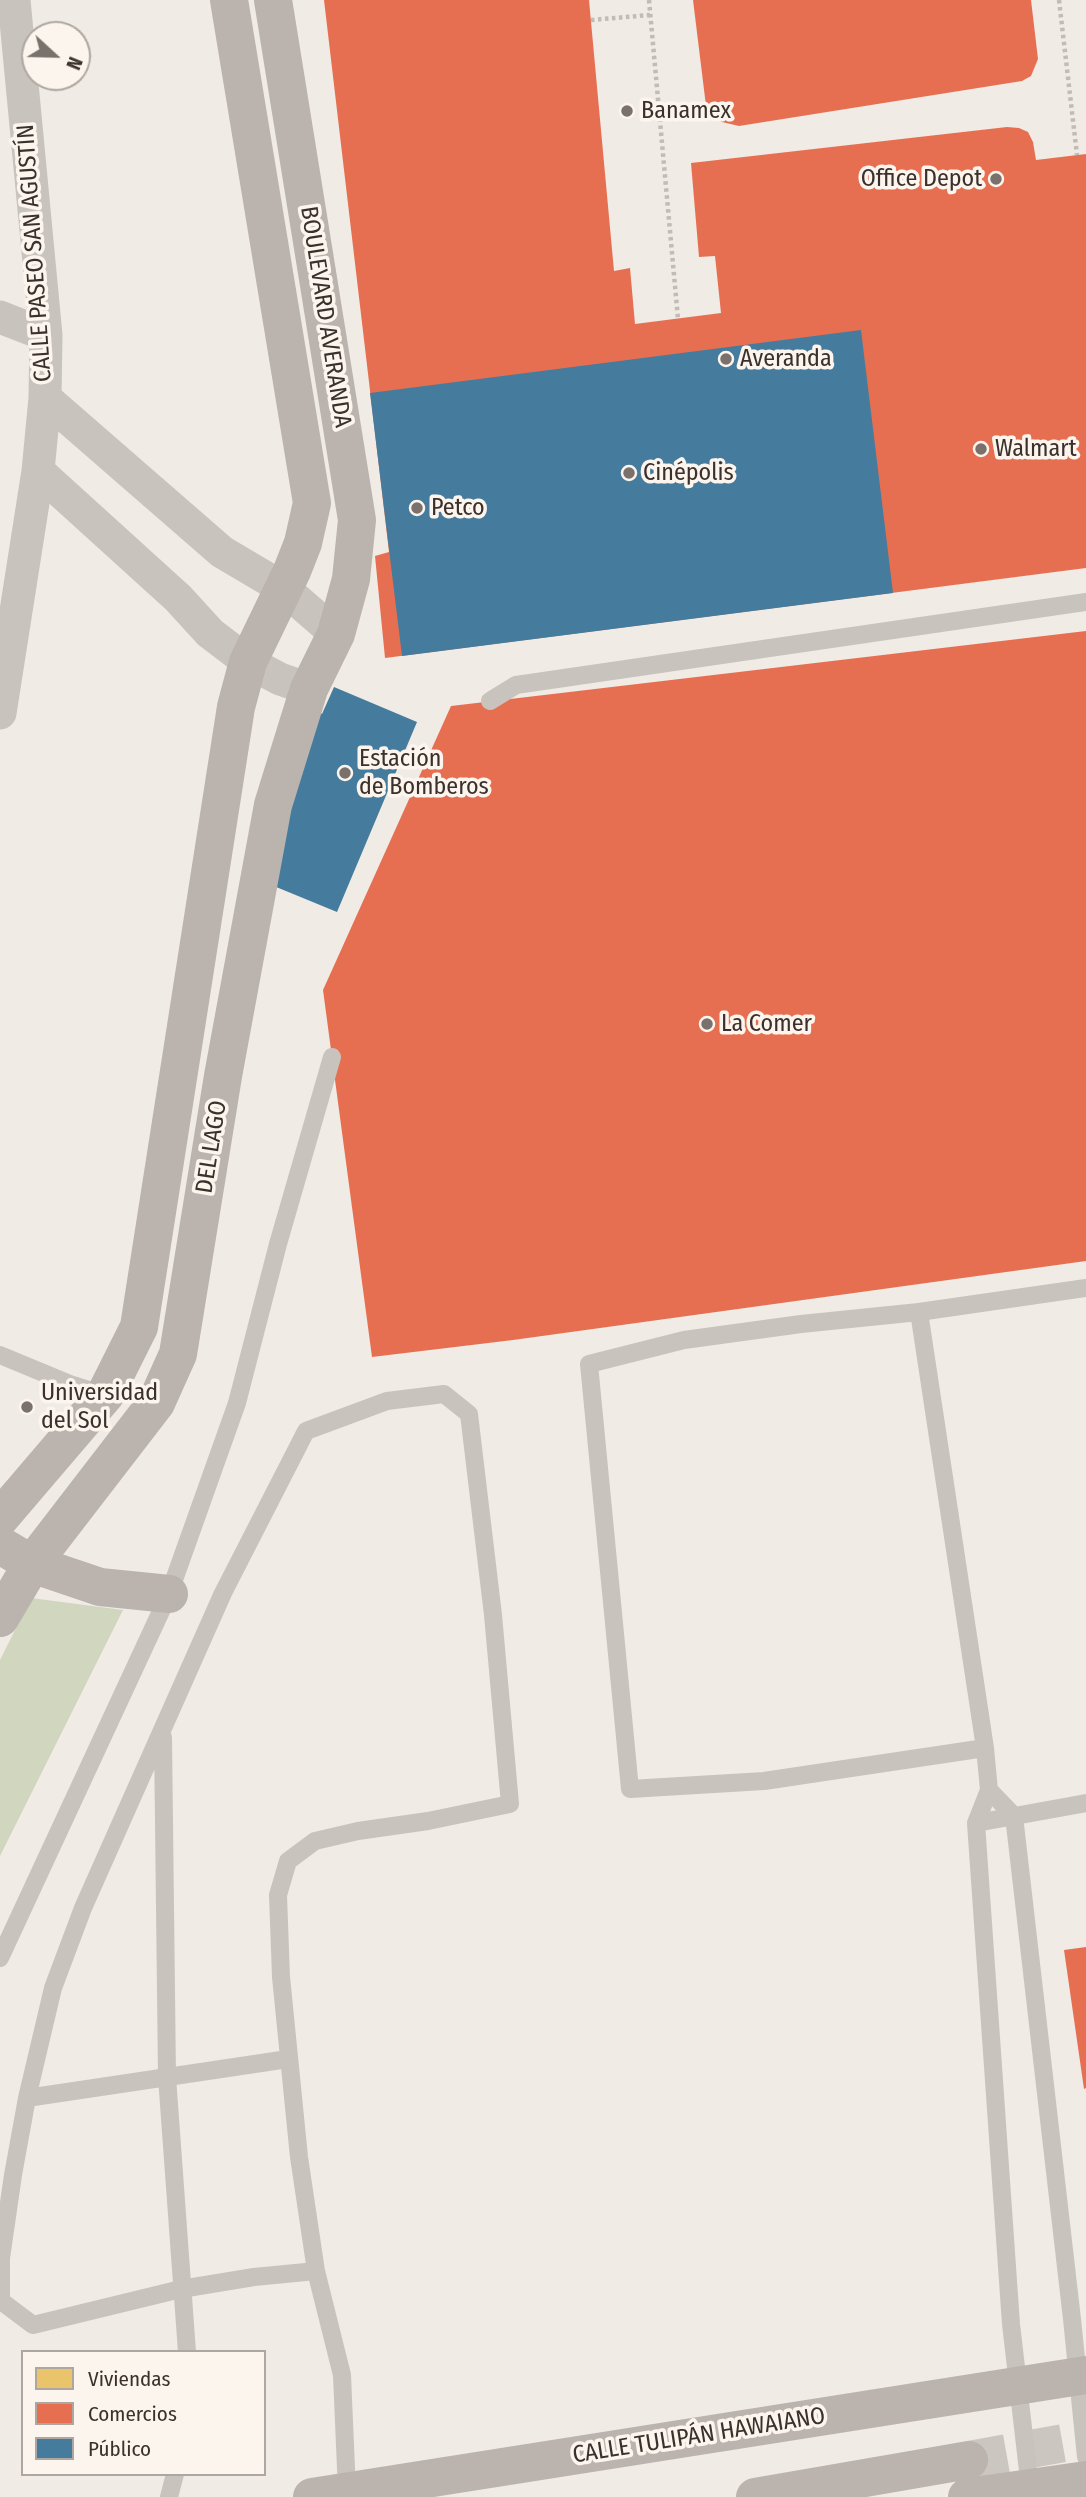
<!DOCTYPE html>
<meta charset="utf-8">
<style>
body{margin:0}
#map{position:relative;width:1086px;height:2497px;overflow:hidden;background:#f0ebe5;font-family:"Fira Sans Condensed",sans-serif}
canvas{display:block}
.legend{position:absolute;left:21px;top:2350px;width:245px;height:126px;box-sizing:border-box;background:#fbf5ee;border:2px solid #aea6a0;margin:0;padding:9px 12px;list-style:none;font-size:21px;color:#3b302b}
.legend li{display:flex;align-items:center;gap:14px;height:35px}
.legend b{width:35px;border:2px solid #aea6a0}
.north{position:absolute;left:21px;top:21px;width:70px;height:70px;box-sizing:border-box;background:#fbf5ee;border:2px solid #aea6a0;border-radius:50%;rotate:112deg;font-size:19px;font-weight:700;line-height:28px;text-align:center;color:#3b302b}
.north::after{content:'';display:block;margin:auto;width:24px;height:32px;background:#7a716c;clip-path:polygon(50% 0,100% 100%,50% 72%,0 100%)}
</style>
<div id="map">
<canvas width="1086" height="2497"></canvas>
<ul class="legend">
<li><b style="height:19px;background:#e9c46a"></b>Viviendas</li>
<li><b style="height:19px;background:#e76f51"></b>Comercios</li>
<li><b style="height:19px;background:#457b9d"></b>Público</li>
</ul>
<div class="north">N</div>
</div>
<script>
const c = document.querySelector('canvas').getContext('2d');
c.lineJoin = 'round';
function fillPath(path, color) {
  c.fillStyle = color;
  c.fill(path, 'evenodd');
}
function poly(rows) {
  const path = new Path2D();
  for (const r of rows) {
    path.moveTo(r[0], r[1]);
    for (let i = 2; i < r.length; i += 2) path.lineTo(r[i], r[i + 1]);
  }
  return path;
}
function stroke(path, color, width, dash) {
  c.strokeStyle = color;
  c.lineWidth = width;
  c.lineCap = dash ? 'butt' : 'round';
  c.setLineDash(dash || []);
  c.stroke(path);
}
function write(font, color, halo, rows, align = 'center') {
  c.font = font + ' "Fira Sans Condensed",sans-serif';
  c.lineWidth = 7;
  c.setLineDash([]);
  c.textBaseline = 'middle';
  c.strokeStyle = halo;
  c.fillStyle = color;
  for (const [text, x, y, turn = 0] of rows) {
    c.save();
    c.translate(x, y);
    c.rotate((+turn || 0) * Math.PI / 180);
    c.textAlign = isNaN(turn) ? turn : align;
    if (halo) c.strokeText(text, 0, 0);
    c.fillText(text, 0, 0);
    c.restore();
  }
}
const green = poly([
 [31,1598,123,1610,0,1856,0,1660]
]);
const homes = poly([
 [389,0,519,0,528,72,542,70,545,92,530,94,532,108,490,113,489,103,456,107,457,116,418,121,416,104,401,106,399,84,413,82,404,7,390,9],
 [530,182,532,193,542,192,544,208,558,206,561,227,546,229,555,301,569,299,572,321,557,323,559,337,517,343,515,332,483,336,484,346,446,351,443,334,428,336,426,314,441,312,431,236,418,238,415,216,431,214,429,196,463,191,464,202,496,197,494,186]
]);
const shops = poly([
 [324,0,589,0,614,271,630,268,635,324,721,313,715,256,699,257,691,163,1007,127,1019,128,1028,132,1033,142,1036,160,1086,154,1086,568,385,658,375,556,389,552],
 [693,0,1031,0,1038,59,1031,76,1022,81,739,126,722,122,711,116,706,106],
 [1086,631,1086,1261,513,1340,372,1357,323,990,451,706],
 [1086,1947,1086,2088,1084,2089,1064,1950]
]);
const public = poly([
 [861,330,893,593,402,656,370,393],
 [334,687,417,722,337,912,264,882,315,710,322,714]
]);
const secondaryTunnel = poly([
 [969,2460,1086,2439]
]);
const path = poly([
 [649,0,678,319],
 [1059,0,1077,155],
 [591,20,650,15]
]);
const lane = poly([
 [490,701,516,685,1086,602],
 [919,1312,985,1748,989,1790,976,1823,1011,2324,1030,2488],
 [0,1355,70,1384,105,1395],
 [163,1737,167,2077,187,2352],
 [985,1748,764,1781,630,1789,589,1364,684,1340,801,1324,919,1312,1086,1288],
 [989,1790,1014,1816,1072,2319,1086,2457],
 [976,1823,1086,1803],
 [0,1958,169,1594,237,1403,278,1244,332,1057],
 [27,2098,288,2059],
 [316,2271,254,2277,181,2289,33,2325,1,2301,1,2258,13,2175,27,2098,53,1988,83,1908,223,1593,306,1431,387,1401,444,1394,469,1414,493,1615,510,1804,428,1821,358,1831,315,1841,288,1861,278,1895,281,1977,299,2157,316,2271,342,2375,347,2492],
 [169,2497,175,2474]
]);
const street = poly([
 [0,317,46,335],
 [45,398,222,552,283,588,336,634],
 [38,471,178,598,210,633,248,662,280,679,309,689],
 [0,713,38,471,45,398,46,335,14,0]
]);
const secondary = poly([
 [0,1518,105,1395,139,1327,236,707,248,662,292,571,303,543,312,503,229,0],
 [0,1545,32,1564,100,1587,169,1594],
 [0,1618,32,1564,156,1403,178,1354,223,1076,273,805,309,689,336,634,351,579,357,520,273,0],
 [312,2497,1086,2375],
 [755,2497,969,2460],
 [967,2497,1086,2480]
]);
const markers = [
 [627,111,7,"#7a716c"],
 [996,179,7,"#7a716c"],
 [726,359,7,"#7a716c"],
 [981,449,7,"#7a716c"],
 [629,473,7,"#7a716c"],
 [417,508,7,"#7a716c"],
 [345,773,7,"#7a716c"],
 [707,1024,7,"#7a716c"],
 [27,1407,7,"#7a716c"]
];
const poiNames = [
 ["Banamex",641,111],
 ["Office Depot",982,179,"right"],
 ["Averanda",740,359],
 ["Walmart",995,449],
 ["Cinépolis",643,473],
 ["Petco",431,508],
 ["Estación",359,759],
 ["de Bomberos",359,787],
 ["La Comer",721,1024],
 ["Universidad",41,1393],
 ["del Sol",41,1421]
];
const streetNames = [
 ["CALLE PASEO SAN AGUSTÍN",35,253,-94],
 ["BOULEVARD AVERANDA",325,317,81],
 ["DEL LAGO",212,1147,-81],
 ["CALLE TULIPÁN HAWAIANO",699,2436,-9]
];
fillPath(green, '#d1d6bf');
fillPath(homes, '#e9c46a');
fillPath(shops, '#e76f51');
fillPath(public, '#457b9d');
stroke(secondaryTunnel, '#ccc6c0', 38, [38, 19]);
stroke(path, '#c2bbb6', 4.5, [3.5, 3.5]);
stroke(lane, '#c9c3be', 18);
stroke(street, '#c9c3be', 33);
stroke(secondary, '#bab3ae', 38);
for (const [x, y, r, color] of markers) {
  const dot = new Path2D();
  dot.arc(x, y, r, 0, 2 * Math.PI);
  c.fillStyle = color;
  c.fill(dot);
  stroke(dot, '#fbf5ee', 2.5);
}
write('24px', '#3b302b', '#fbf5ee', poiNames, 'left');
write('24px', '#3b302b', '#fbf5ee', streetNames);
</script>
